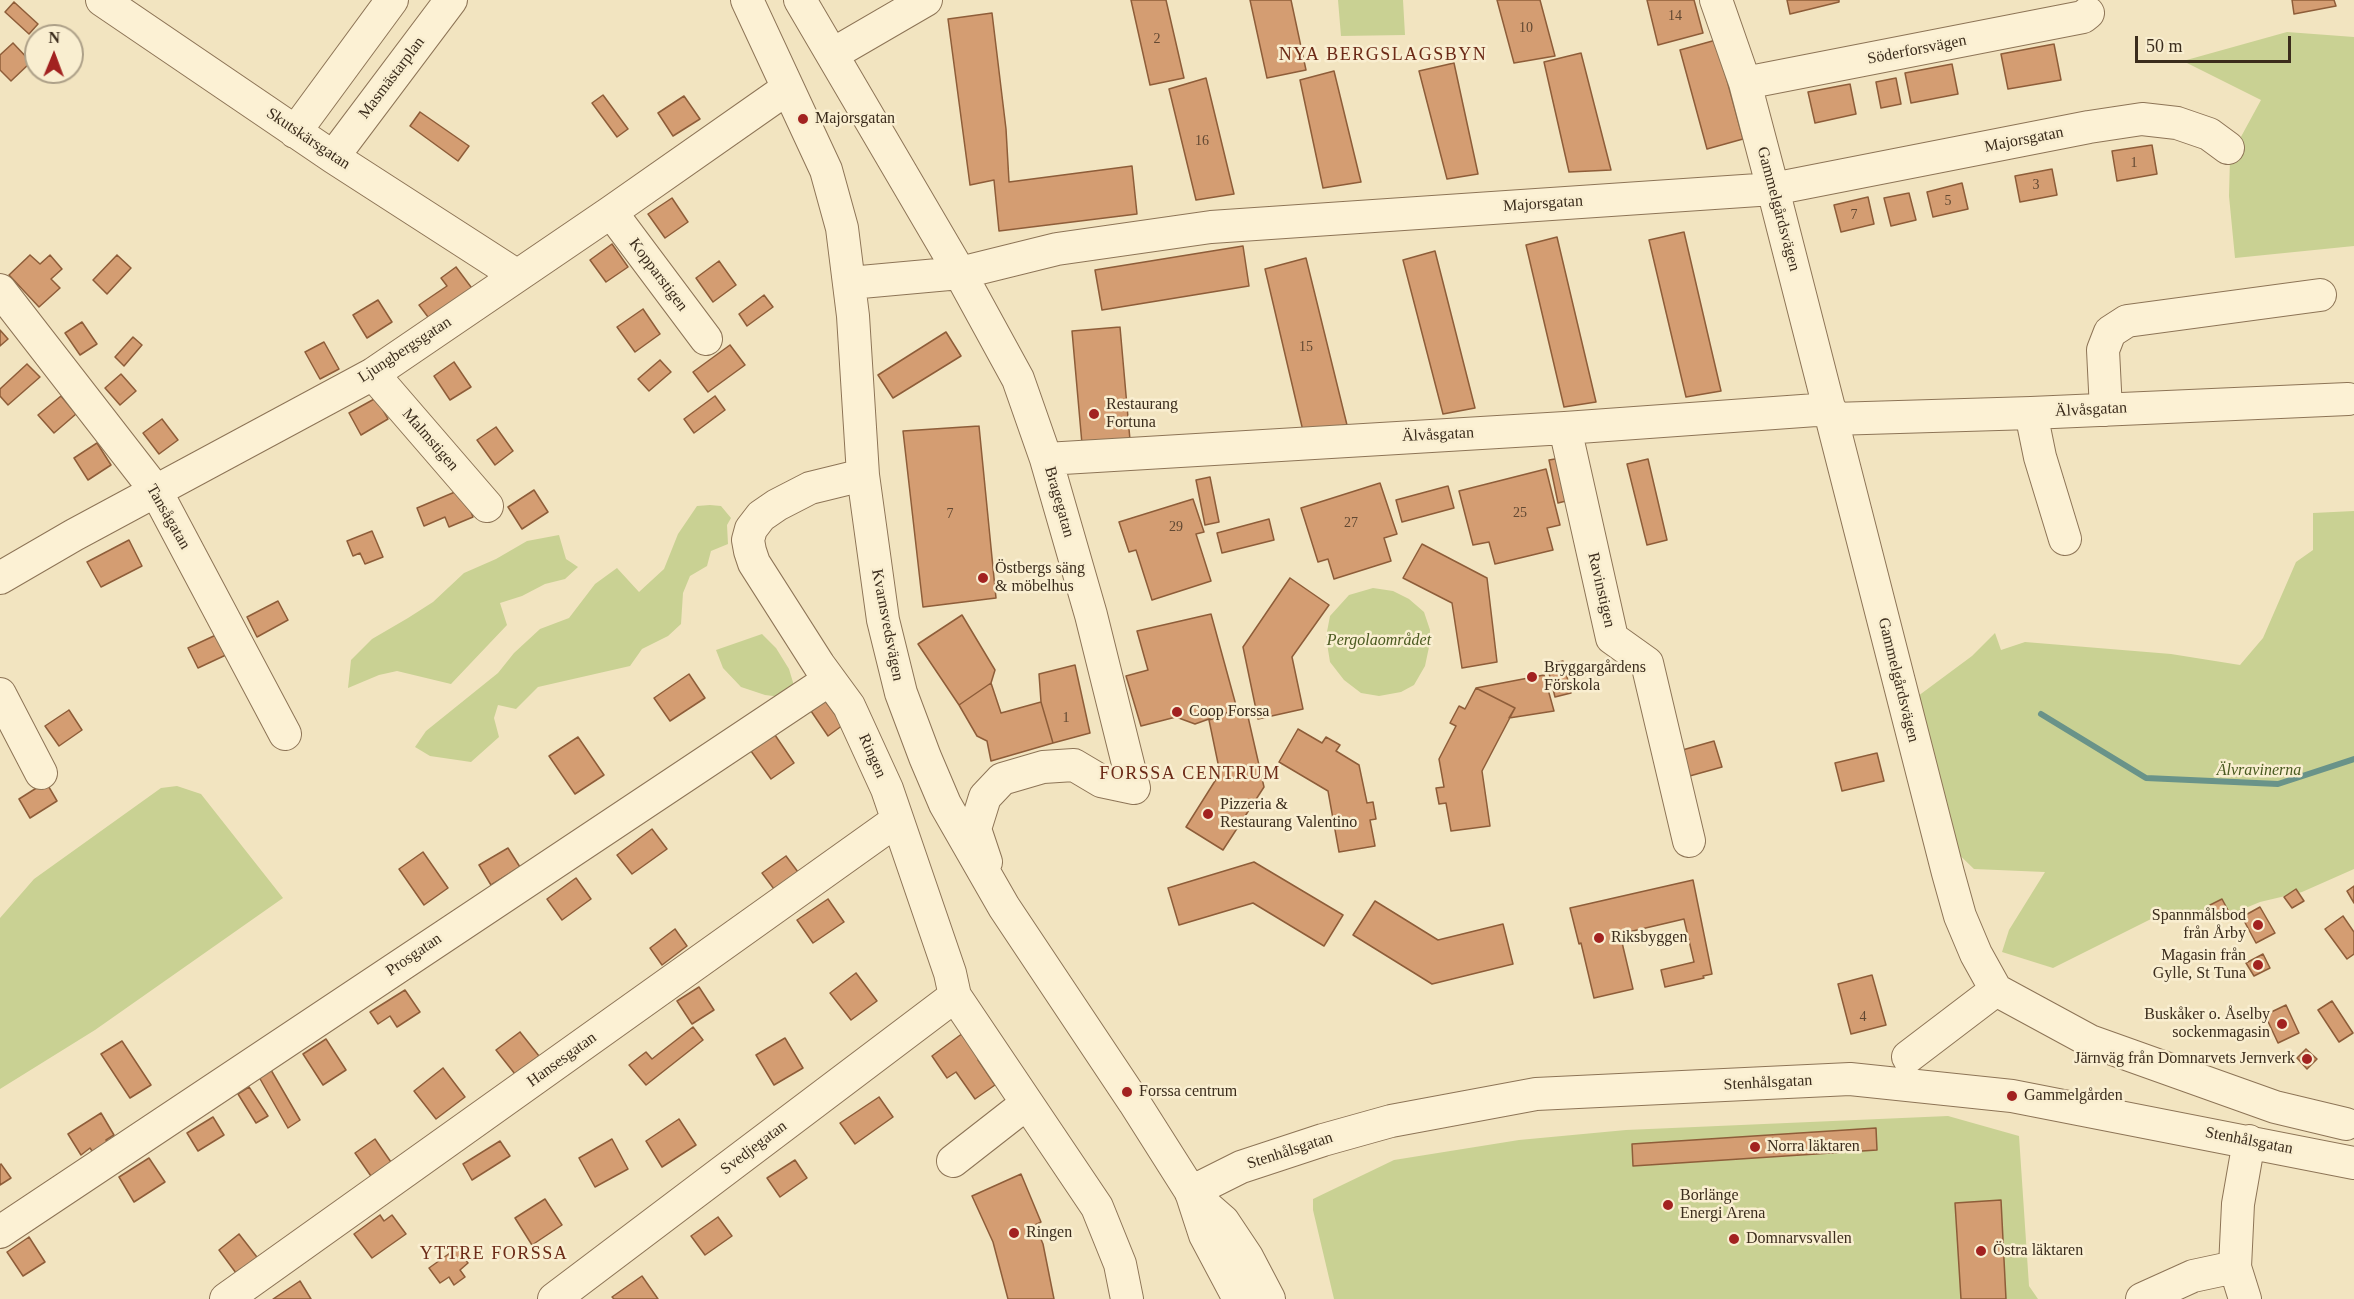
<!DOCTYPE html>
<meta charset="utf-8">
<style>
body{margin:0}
#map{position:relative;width:2354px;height:1299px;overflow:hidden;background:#f2e4c0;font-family:"Times New Roman",serif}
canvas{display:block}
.north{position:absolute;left:24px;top:24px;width:60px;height:60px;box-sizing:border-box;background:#f9eed0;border:2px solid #ada088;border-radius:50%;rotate:1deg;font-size:16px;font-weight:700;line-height:24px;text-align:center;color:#3b2c1c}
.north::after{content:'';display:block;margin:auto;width:21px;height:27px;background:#a22220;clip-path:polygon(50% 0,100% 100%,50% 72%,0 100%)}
.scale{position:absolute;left:2135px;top:36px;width:156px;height:27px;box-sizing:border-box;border:3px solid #3b2c1c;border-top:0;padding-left:8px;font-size:18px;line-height:21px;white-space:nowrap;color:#3b2c1c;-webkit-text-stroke:4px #f9eed0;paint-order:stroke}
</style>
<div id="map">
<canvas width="2354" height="1299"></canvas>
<div class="north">N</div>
<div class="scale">50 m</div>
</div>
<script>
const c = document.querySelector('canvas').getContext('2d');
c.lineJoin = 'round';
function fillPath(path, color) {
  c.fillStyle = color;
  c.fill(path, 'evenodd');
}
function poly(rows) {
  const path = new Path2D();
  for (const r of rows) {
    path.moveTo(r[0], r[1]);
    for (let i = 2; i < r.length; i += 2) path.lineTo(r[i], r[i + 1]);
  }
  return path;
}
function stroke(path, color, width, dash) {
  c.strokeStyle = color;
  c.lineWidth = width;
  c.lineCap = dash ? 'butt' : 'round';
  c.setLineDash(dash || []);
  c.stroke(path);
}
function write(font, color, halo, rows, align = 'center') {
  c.font = font + ' "Times New Roman",serif';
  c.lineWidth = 5;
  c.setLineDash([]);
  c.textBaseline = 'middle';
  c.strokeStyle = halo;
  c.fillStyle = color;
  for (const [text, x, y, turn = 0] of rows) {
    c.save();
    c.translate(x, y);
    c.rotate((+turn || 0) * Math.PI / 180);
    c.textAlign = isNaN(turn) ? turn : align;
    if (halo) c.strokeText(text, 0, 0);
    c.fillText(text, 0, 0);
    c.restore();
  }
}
const green = poly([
 [1338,0,1403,0,1405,35,1341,36],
 [2287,32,2354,37,2354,246,2235,258,2229,196,2230,157,2261,100,2183,61],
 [710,505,721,506,731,518,727,525,728,544,711,551,707,566,690,576,683,593,681,624,668,636,642,649,630,666,538,687,516,709,498,705,494,718,499,737,471,762,430,756,415,747,426,731,498,673,514,653,540,629,569,618,595,584,617,568,639,592,664,569,678,534,697,506],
 [2354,511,2354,869,2302,892,2260,902,2231,914,2169,910,2053,968,2002,952,2009,930,2045,872,1974,869,1944,840,1914,699,1972,656,1995,633,2001,650,2025,642,2171,654,2240,665,2263,638,2296,562,2313,550,2313,513],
 [559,535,566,559,578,567,565,579,545,584,522,596,500,603,507,625,451,684,397,671,379,675,348,688,351,660,372,639,408,618,433,602,464,573,496,559,527,541],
 [1373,588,1393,591,1409,599,1424,612,1430,630,1429,647,1425,666,1414,685,1401,692,1379,696,1361,693,1344,680,1330,662,1326,637,1330,616,1349,595],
 [762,634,776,648,789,669,795,689,789,698,765,695,741,687,723,668,716,650],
 [177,786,201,794,283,898,95,1030,0,1089,0,918,34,879,161,788],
 [1948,1116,2019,1136,2029,1286,2038,1299,1334,1299,1313,1210,1313,1199,1394,1160,1519,1140,1626,1130]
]);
const stream = poly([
 [2041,714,2146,778,2278,784,2354,759]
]);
const building = poly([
 [1131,0,1166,0,1184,78,1150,85,1131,0],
 [1250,0,1291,0,1306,70,1267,78,1250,0],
 [1497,0,1540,0,1555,56,1514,63,1497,0],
 [1647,0,1694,0,1703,33,1658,45,1647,0],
 [1787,0,1839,0,1839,2,1790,14,1787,0],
 [2292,0,2334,0,2336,6,2294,14,2292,0],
 [14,2,38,24,29,34,5,12,14,2],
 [992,13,1006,129,1009,182,1132,166,1137,214,999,231,994,180,970,185,948,19,992,13],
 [1716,40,1743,139,1707,149,1680,50,1716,40],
 [13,43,31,62,11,81,0,70,0,55,13,43],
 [2054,44,2061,80,2008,89,2001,54,2054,44],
 [1581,53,1611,170,1569,172,1544,62,1581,53],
 [1454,63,1478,174,1447,179,1419,71,1454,63],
 [1952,64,1958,94,1911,103,1905,73,1952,64],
 [1334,71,1361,182,1323,188,1300,80,1334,71],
 [1206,78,1234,194,1196,200,1169,89,1206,78],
 [1896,78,1901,104,1881,108,1876,82,1896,78],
 [1850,84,1856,114,1815,123,1808,92,1850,84],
 [603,95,628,129,617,137,592,103,603,95],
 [684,96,700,119,673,136,658,113,684,96],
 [420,112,469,146,458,161,410,126,420,112],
 [2152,145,2157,174,2117,181,2112,151,2152,145],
 [2052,169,2057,195,2020,202,2015,176,2052,169],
 [1962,183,1968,209,1933,217,1927,192,1962,183],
 [1909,193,1916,220,1891,226,1884,198,1909,193],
 [1868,197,1874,224,1841,232,1834,205,1868,197],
 [672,198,688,222,665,238,648,214,672,198],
 [1684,232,1721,391,1686,397,1649,240,1684,232],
 [1557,237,1596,402,1564,407,1526,245,1557,237],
 [612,244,628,267,606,282,590,260,612,244],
 [1243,246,1249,286,1102,310,1095,270,1243,246],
 [1435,251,1475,408,1443,414,1403,260,1435,251],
 [30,255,40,264,50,255,62,269,51,279,60,288,39,307,9,275,30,255],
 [117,255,131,268,107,294,93,280,117,255],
 [1306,258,1347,425,1303,431,1265,269,1306,258],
 [719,261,736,285,713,302,696,278,719,261],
 [456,267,474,291,431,321,419,305,447,286,441,278,456,267],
 [764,295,773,307,747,326,739,314,764,295],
 [378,300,392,322,367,338,353,315,378,300],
 [643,309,660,334,635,352,617,327,643,309],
 [82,322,97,344,80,355,65,333,82,322],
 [1120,327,1130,440,1082,444,1072,331,1120,327],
 [0,330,8,339,0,346,0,330],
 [946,332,961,356,893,398,878,375,946,332],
 [133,337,142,345,124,366,115,357,133,337],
 [324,342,339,369,320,379,305,352,324,342],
 [730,345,745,365,708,392,693,372,730,345],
 [660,360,671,372,649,391,638,379,660,360],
 [454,362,471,387,450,400,434,376,454,362],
 [27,364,40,377,8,405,0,396,0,389,27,364],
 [121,374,136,391,120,405,105,388,121,374],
 [61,396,76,414,54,433,38,415,61,396],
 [715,396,725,410,694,433,684,419,715,396],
 [376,398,388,419,361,435,349,413,376,398],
 [162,419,178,440,159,454,143,433,162,419],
 [979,426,996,598,923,607,903,431,979,426],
 [496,427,513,451,495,465,477,440,496,427],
 [97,443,111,465,88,480,74,458,97,443],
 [1561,458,1570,500,1558,503,1549,460,1561,458],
 [1648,459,1667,540,1647,545,1627,464,1648,459],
 [1546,469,1560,525,1547,528,1553,550,1495,564,1489,542,1473,545,1459,491,1546,469],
 [1210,477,1219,522,1205,525,1196,480,1210,477],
 [1380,483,1397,534,1384,538,1391,561,1334,579,1328,559,1318,562,1301,508,1380,483],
 [1448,486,1454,508,1402,522,1396,500,1448,486],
 [462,489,473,517,449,527,445,517,424,526,417,508,462,489],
 [534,490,548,512,522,529,508,507,534,490],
 [1193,499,1204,532,1196,534,1211,581,1152,600,1136,550,1129,552,1119,522,1193,499],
 [1269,519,1274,540,1222,553,1217,533,1269,519],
 [372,531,383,557,365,564,360,553,353,556,347,541,372,531],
 [129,540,142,566,101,587,87,562,129,540],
 [1422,544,1487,578,1497,662,1462,668,1452,603,1403,578,1422,544],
 [1290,578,1329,605,1292,657,1303,709,1258,719,1243,647,1290,578],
 [278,601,288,620,257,637,247,617,278,601],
 [1211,614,1237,709,1195,724,1176,717,1141,726,1126,676,1148,670,1137,631,1211,614],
 [962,615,995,670,991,683,959,705,918,644,962,615],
 [218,634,228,654,198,668,188,648,218,634],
 [1563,661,1571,693,1555,697,1547,665,1563,661],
 [1075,665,1090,733,1053,743,1041,702,1039,674,1075,665],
 [689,674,705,698,670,721,654,698,689,674],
 [1544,675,1554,711,1509,718,1515,708,1476,688,1544,675],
 [991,683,1001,713,1041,702,1053,743,991,761,987,741,977,736,959,705,991,683],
 [1476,688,1515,708,1482,771,1490,826,1451,831,1446,803,1439,804,1436,788,1444,787,1439,759,1456,726,1450,723,1459,706,1465,709,1476,688],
 [823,698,843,725,828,736,809,708,823,698],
 [1246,708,1264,787,1223,850,1186,827,1220,773,1209,720,1246,708],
 [69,710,82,730,59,746,45,726,69,710],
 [1298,729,1322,743,1326,737,1340,745,1336,751,1359,765,1367,803,1373,802,1376,819,1370,820,1375,846,1339,852,1328,791,1279,762,1298,729],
 [775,735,794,763,771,779,751,751,775,735],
 [578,737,604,775,575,794,549,756,578,737],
 [1714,741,1722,767,1686,777,1679,751,1714,741],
 [1877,753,1884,781,1842,791,1835,763,1877,753],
 [46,782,57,801,30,818,19,799,46,782],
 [652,829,667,849,632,874,617,855,652,829],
 [508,848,520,867,491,885,479,865,508,848],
 [423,852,448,888,424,905,399,869,423,852],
 [786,856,798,872,774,889,762,873,786,856],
 [1254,862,1343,915,1324,946,1253,903,1179,925,1168,888,1254,862],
 [576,878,591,899,562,920,547,899,576,878],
 [1693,880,1712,974,1703,976,1704,978,1665,987,1661,970,1694,962,1684,919,1620,934,1633,989,1594,998,1581,943,1579,944,1570,908,1693,880],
 [2354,886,2354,903,2347,891,2354,886],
 [2296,889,2304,901,2292,908,2284,897,2296,889],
 [828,899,844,922,813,943,797,920,828,899],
 [2222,899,2230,914,2218,921,2210,905,2222,899],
 [1375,901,1438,940,1503,924,1513,964,1432,984,1353,935,1375,901],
 [2260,907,2275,933,2256,943,2242,917,2260,907],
 [2343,916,2354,932,2354,954,2347,959,2325,929,2343,916],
 [675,929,687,946,662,965,650,948,675,929],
 [2263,954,2270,968,2254,976,2246,963,2263,954],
 [856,973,877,1001,851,1020,830,993,856,973],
 [1872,975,1886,1025,1851,1034,1838,984,1872,975],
 [699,987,714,1010,692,1024,677,1001,699,987],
 [405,990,420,1012,397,1027,390,1016,378,1024,370,1012,405,990],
 [2332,1001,2353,1033,2339,1042,2318,1010,2332,1001],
 [2286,1005,2299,1033,2278,1043,2265,1015,2286,1005],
 [693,1027,703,1040,646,1085,629,1065,646,1052,652,1059,693,1027],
 [520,1032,539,1056,515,1074,496,1050,520,1032],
 [963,1033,981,1057,978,1060,995,1085,975,1099,956,1072,947,1078,932,1056,963,1033],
 [785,1038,803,1068,774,1085,756,1055,785,1038],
 [326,1039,346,1070,323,1085,303,1054,326,1039],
 [122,1041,151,1085,130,1098,101,1054,122,1041],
 [2306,1049,2317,1059,2307,1069,2297,1058,2306,1049],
 [443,1068,465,1097,436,1119,414,1091,443,1068],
 [271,1070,300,1120,288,1128,259,1077,271,1070],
 [249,1087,268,1116,256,1123,238,1094,249,1087],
 [879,1097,893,1117,855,1144,840,1123,879,1097],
 [101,1113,114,1135,106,1140,109,1145,94,1154,90,1148,81,1155,68,1134,101,1113],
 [213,1117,224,1135,198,1151,187,1133,213,1117],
 [679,1119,696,1145,662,1167,646,1141,679,1119],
 [1876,1128,1877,1150,1633,1166,1632,1144,1876,1128],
 [375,1139,393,1165,373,1179,355,1153,375,1139],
 [612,1139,628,1169,595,1187,579,1158,612,1139],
 [500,1141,510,1156,472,1180,463,1164,500,1141],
 [149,1158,165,1182,134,1202,119,1177,149,1158],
 [795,1160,807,1178,780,1197,767,1178,795,1160],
 [1,1164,11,1178,0,1185,0,1165,1,1164],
 [1021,1174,1041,1222,1035,1225,1043,1244,1054,1299,1008,1299,993,1242,972,1196,1021,1174],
 [545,1199,562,1225,532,1245,515,1218,545,1199],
 [2001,1200,2006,1299,1961,1299,1955,1203,2001,1200],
 [380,1215,384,1221,392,1215,406,1234,372,1258,354,1234,380,1215],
 [718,1217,732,1236,705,1255,691,1236,718,1217],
 [239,1234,260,1261,239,1277,219,1250,239,1234],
 [29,1237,45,1262,23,1276,7,1252,29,1237],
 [457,1248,468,1263,460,1270,465,1277,454,1285,449,1277,440,1283,429,1268,457,1248],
 [642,1276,658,1299,614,1299,612,1297,642,1276],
 [300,1281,311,1299,273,1299,300,1281]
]);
const minor = poly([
 [102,0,333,157,516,275],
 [747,0,826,170,842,228,853,316,863,475,883,620,901,693,925,757,945,804,1004,907,1134,1102,1191,1192,1205,1235,1239,1299],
 [800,0,960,273,1018,379,1046,459,1091,615,1134,788,1101,781,1074,765,1043,767,1002,779,985,797,975,829,986,862],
 [1716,0,1745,83,1773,189,1948,873,1960,916,1976,954,1996,990,2090,1041,2275,1107,2346,1124],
 [833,54,926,0],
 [1745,83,2083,17,2088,13],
 [295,132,392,0],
 [333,157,451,0],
 [611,212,706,339],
 [850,283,960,273,1057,249,1211,227,1773,189,2089,127,2142,119,2177,123,2209,134,2228,148],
 [0,290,156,491,285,734],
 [373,374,487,506],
 [2106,410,2103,350,2110,332,2127,321,2320,295],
 [2031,413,2040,457,2065,539],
 [1833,419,2031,413,2348,399],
 [1565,428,1612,638,1647,663,1689,841],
 [1046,459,1565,428,1830,409],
 [863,475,810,488,777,505,761,516,751,529,748,540,750,551,754,563,819,665,849,706,887,789,950,973,955,996,1097,1207,1120,1264,1127,1299],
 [0,578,74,535,373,374,611,212,788,88],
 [0,694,41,773],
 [1908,1057,1996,990],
 [953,1161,1026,1104],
 [1191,1192,1241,1167,1323,1140,1391,1121,1536,1094,1850,1079,2012,1096,2354,1163],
 [1191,1193,1223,1221,1247,1257,1269,1299],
 [0,1232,829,680],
 [226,1299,896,821],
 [554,1299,955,996],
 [2142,1299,2193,1276,2235,1267],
 [2245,1299,2235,1267,2238,1204,2249,1141]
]);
const markers = [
 [803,119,6,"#a22220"],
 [1094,414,6,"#a22220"],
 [983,578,6,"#a22220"],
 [1532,677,6,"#a22220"],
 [1177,712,6,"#a22220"],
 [1208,814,6,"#a22220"],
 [2258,925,6,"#a22220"],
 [1599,938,6,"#a22220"],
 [2258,965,6,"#a22220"],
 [2282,1024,6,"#a22220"],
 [2307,1059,6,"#a22220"],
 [1127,1092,6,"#a22220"],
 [2012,1096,6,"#a22220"],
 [1755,1147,6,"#a22220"],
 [1668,1205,6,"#a22220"],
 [1014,1233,6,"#a22220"],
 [1734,1239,6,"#a22220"],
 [1981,1251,6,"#a22220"]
];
const numberNames = [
 ["14",1675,16],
 ["10",1526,28],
 ["2",1157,39],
 ["16",1202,141],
 ["1",2134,163],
 ["3",2036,185],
 ["5",1948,201],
 ["7",1854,215],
 ["15",1306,347],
 ["25",1520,513],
 ["7",950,514],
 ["27",1351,523],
 ["29",1176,527],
 ["1",1066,718],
 ["4",1863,1017]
];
const streetNames = [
 ["Söderforsvägen",1917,50,-11],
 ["Masmästarplan",392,78,-53],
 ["Skutskärsgatan",308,139,34],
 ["Majorsgatan",2024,140,-11],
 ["Majorsgatan",1543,204,-4],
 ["Gammelgårdsvägen",1778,209,75],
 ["Kopparstigen",658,275,53],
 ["Ljungbergsgatan",405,350,-33],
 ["Älvåsgatan",2091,410,-3],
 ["Älvåsgatan",1438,435,-3],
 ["Malmstigen",430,440,49],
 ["Bragegatan",1059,502,74],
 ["Tansågatan",168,517,60],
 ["Ravinstigen",1601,590,77],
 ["Kvarnsvedsvägen",887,625,79],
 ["Gammelgårdsvägen",1898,680,76],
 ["Ringen",872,756,66],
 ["Prosgatan",414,955,-34],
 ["Hansesgatan",562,1060,-36],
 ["Stenhålsgatan",1768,1083,-3],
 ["Stenhålsgatan",2249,1141,11],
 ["Svedjegatan",754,1148,-37],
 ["Stenhålsgatan",1290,1151,-18]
];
const poiNames = [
 ["Majorsgatan",815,119],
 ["Restaurang",1106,405],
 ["Fortuna",1106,423],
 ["Östbergs säng",995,569],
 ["& möbelhus",995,587],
 ["Bryggargårdens",1544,668],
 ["Förskola",1544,686],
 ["Coop Forssa",1189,712],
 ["Pizzeria &",1220,805],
 ["Restaurang Valentino",1220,823],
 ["Spannmålsbod",2246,916,"right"],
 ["från Årby",2246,934,"right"],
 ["Riksbyggen",1611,938],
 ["Magasin från",2246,956,"right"],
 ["Gylle, St Tuna",2246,974,"right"],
 ["Buskåker o. Åselby",2270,1015,"right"],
 ["sockenmagasin",2270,1033,"right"],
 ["Järnväg från Domnarvets Jernverk",2295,1059,"right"],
 ["Forssa centrum",1139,1092],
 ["Gammelgården",2024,1096],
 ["Norra läktaren",1767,1147],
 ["Borlänge",1680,1196],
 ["Energi Arena",1680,1214],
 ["Ringen",1026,1233],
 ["Domnarvsvallen",1746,1239],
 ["Östra läktaren",1993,1251]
];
const parkNames = [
 ["Pergolaområdet",1379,641],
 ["Älvravinerna",2259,771]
];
const neighbourhoodNames = [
 ["NYA BERGSLAGSBYN",1383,55],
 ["FORSSA CENTRUM",1190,774],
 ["YTTRE FORSSA",494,1254]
];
fillPath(green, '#c9d193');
stroke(stream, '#699389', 6);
fillPath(building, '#d49d72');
stroke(building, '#8e5d39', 1.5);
stroke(minor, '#8d7456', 34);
stroke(minor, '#fcf1d4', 32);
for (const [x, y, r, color] of markers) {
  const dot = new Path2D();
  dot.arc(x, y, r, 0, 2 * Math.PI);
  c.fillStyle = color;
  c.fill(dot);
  stroke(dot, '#f9eed0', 2);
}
write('14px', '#614832', null, numberNames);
write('16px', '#3b2c1c', '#f9eed0', streetNames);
write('16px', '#3b2c1c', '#f9eed0', poiNames, 'left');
write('italic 16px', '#4a5a20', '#f9eed0', parkNames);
c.letterSpacing = '1.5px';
write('18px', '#6c2a17', '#f9eed0', neighbourhoodNames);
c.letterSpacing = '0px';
</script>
